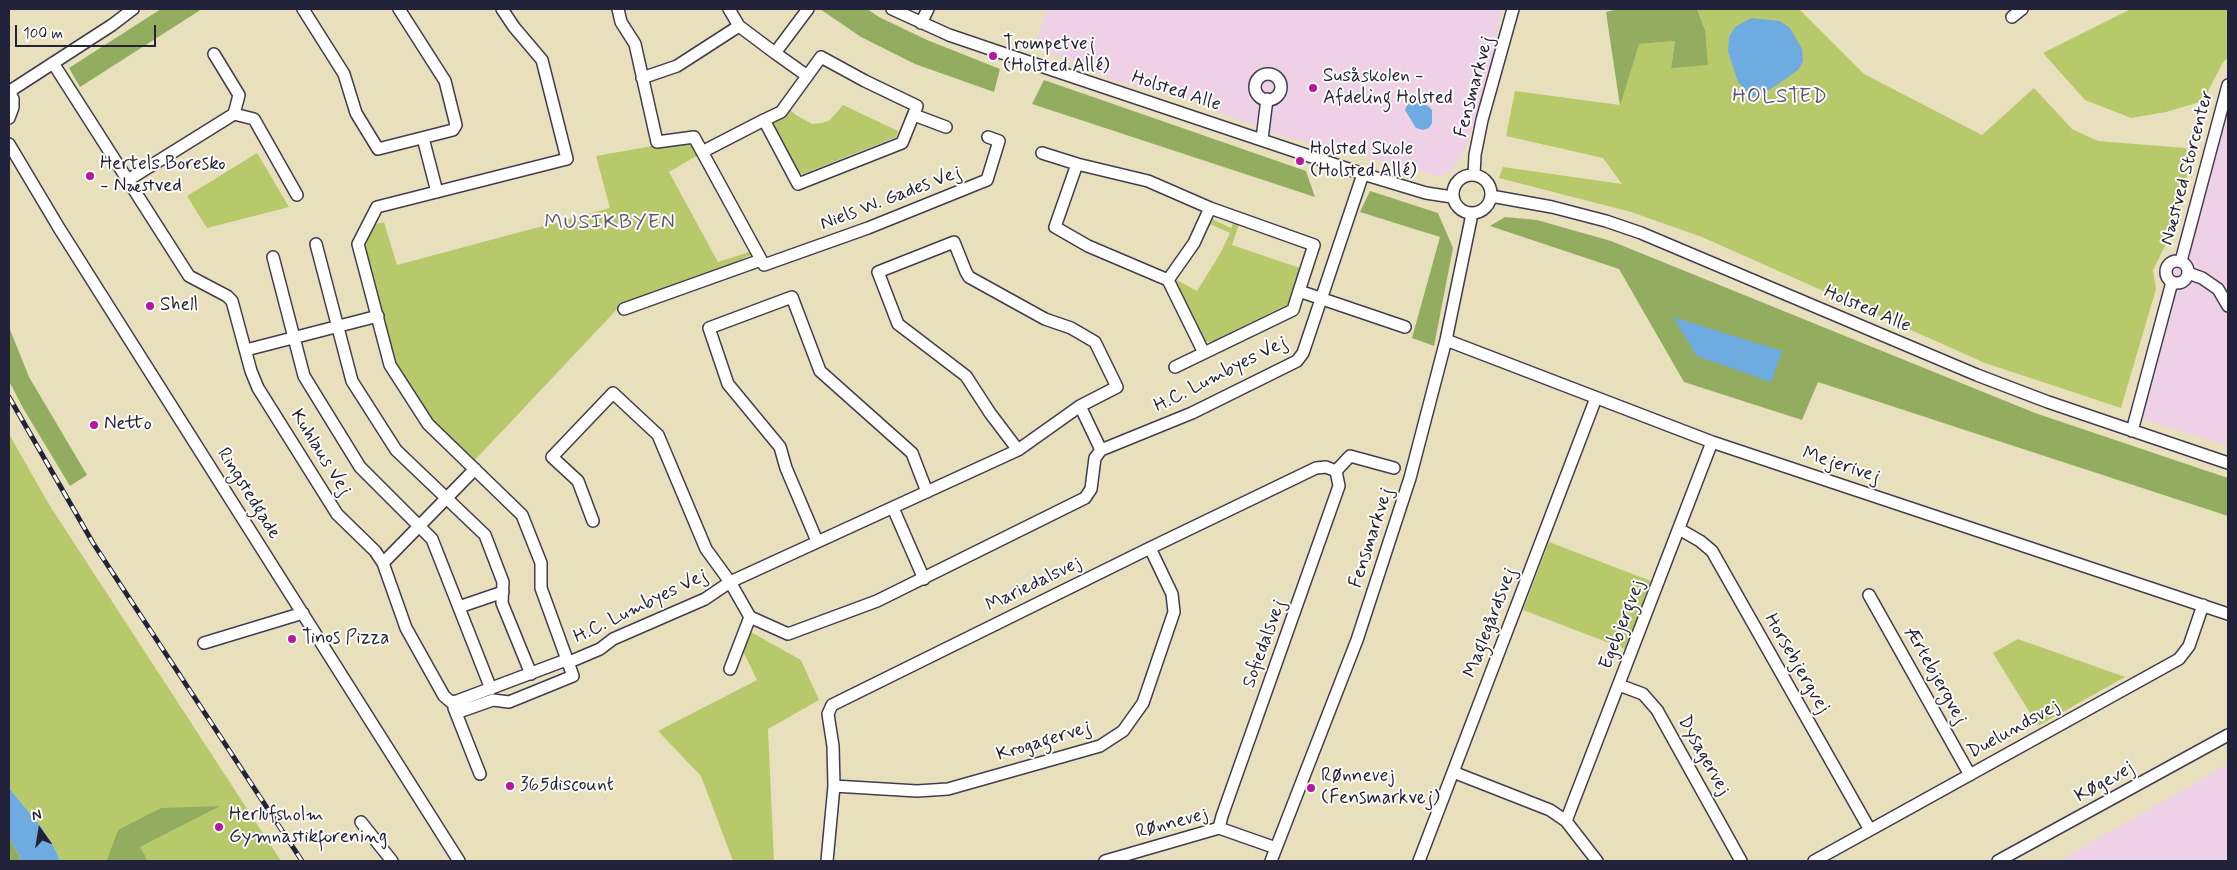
<!DOCTYPE html>
<meta charset="utf-8">
<style>
body{margin:0}
#map{position:relative;width:2237px;height:870px;overflow:hidden;background:#e8e0bc;font-family:Mynerve,sans-serif}
canvas{display:block}
.frame{position:absolute;inset:0;border:10px solid #22223b;pointer-events:none}
.north{position:absolute;left:15px;top:805px;width:50px;height:50px;-webkit-text-stroke:4px #fdfcf7;paint-order:stroke;rotate:347deg;font-size:14px;font-weight:700;line-height:20px;text-align:center;color:#22223b}
.north::after{content:'';display:block;margin:auto;width:18px;height:22px;background:#22223b;clip-path:polygon(50% 0,100% 100%,50% 72%,0 100%)}
.scale{position:absolute;left:15px;top:25px;width:141px;height:22px;box-sizing:border-box;border:2px solid #22223b;border-top:0;padding-left:6px;font-size:15px;line-height:18px;white-space:nowrap;color:#22223b;-webkit-text-stroke:4px #fdfcf7;paint-order:stroke}
</style>
<div id="map">
<canvas width="2237" height="870"></canvas>
<div class="frame"></div>
<div class="north">N</div>
<div class="scale">100 m</div>
</div>
<script>
const c = document.querySelector('canvas').getContext('2d');
c.lineJoin = 'round';
function fillPath(path, color) {
  c.fillStyle = color;
  c.fill(path, 'evenodd');
}
function poly(rows) {
  const path = new Path2D();
  for (const r of rows) {
    if (r.length === 3) {
      path.moveTo(r[0] + r[2], r[1]);
      path.arc(r[0], r[1], r[2], 0, 2 * Math.PI);
      continue;
    }
    path.moveTo(r[0], r[1]);
    for (let i = 2; i < r.length; i += 2) path.lineTo(r[i], r[i + 1]);
  }
  return path;
}
function stroke(path, color, width, dash) {
  c.strokeStyle = color;
  c.lineWidth = width;
  c.lineCap = dash ? 'butt' : 'round';
  c.setLineDash(dash || []);
  c.stroke(path);
}
function write(font, color, halo, rows, align = 'center') {
  c.font = font + ' Mynerve,sans-serif';
  c.lineWidth = 4;
  c.setLineDash([]);
  c.textBaseline = 'middle';
  c.strokeStyle = halo;
  c.fillStyle = color;
  for (const [text, x, y, turn = 0] of rows) {
    c.save();
    c.translate(x, y);
    c.rotate((+turn || 0) * Math.PI / 180);
    c.textAlign = isNaN(turn) ? turn : align;
    if (halo) c.strokeText(text, 0, 0);
    c.fillText(text, 0, 0);
    c.restore();
  }
}
const built = poly([
 [1047,9,1502,9,1491,64,1468,143,1453,170,1440,176,1281,136,1191,101,1125,84,1100,75,1089,66,1034,48],
 [2228,66,2228,446,2129,415],
 [2228,764,2228,861,2059,861]
]);
const green = poly([
 [1697,9,1799,9,1864,74,1982,135,2034,88,2072,129,2098,141,2185,148,2193,156,2170,236,2153,270,2156,289,2121,408,1985,363,1702,237,1631,212,1499,178,1503,167,1622,184,1603,158,1506,136,1515,91,1620,105,1638,44,1675,41,1671,68,1705,30],
 [2131,9,2228,9,2228,57,2222,64,2203,101,2166,112,2131,118,2085,100,2043,53],
 [843,105,898,131,896,137,803,174,796,172,772,122,789,109,796,115,812,124,822,123,830,120],
 [692,139,700,154,669,172,718,262,752,251,753,254,742,259,742,261,621,305,474,461,432,423,393,359,363,245,372,225,384,222,397,265,610,208,596,156],
 [257,153,289,207,207,228,187,196],
 [1212,219,1231,228,1234,222,1239,224,1232,245,1300,268,1288,304,1212,342,1204,341,1176,284,1177,280,1197,291,1220,254,1230,233,1210,224],
 [9,434,50,506,281,861,148,861,139,847,218,806,118,830,109,861,60,861,55,849,42,828,9,788],
 [1549,542,1651,581,1625,649,1523,610],
 [749,631,801,660,819,700,768,729,774,861,733,861,701,776,658,731,757,680,742,649],
 [2018,639,2125,677,2038,726,1993,653]
]);
const forest = poly([
 [161,9,202,9,80,87,69,68],
 [820,9,867,9,879,17,927,40,1000,69,994,92,915,64,861,37],
 [1618,9,1697,9,1705,30,1708,65,1671,68,1675,41,1639,44,1620,106,1606,12],
 [1044,80,1306,171,1315,197,1032,104],
 [1370,191,1438,213,1453,248,1434,346,1412,338,1440,237,1360,212],
 [1505,217,1537,220,1611,241,2035,413,2228,478,2228,516,1818,382,1802,420,1684,382,1619,269,1490,226],
 [9,327,29,377,87,475,70,486,23,408,9,381],
 [220,806,140,847,148,861,109,861,107,860,118,830,161,808],
 [9,837,22,861,9,861]
]);
const water = poly([
 [1751,18,1780,21,1790,28,1802,49,1803,61,1799,69,1787,78,1757,98,1748,93,1738,82,1728,52,1729,37,1735,27],
 [1409,101,1414,101,1428,106,1432,110,1432,123,1429,128,1423,130,1416,128,1405,110],
 [1673,317,1782,351,1771,382,1697,356],
 [9,788,42,828,55,849,60,861,22,861,9,837]
]);
const minor = poly([
 [303,9,344,74,356,113,378,149,453,130,456,125,445,81,399,9],
 [618,9,621,22,635,44,657,142,694,137,764,265,868,228,987,180,999,141,988,137],
 [729,9,739,26,775,53],
 [892,9,949,35,1008,55,1363,174,1426,193,1452,197],
 [2012,17,2022,9],
 [921,23,928,9],
 [214,54,239,95,234,114],
 [821,57,865,81,917,106,902,143,798,184,764,120,781,112,821,57],
 [53,63,189,276,227,296,232,301,251,371,258,388,337,514,375,551,383,563,406,628,444,696,451,702,457,701,566,660],
 [1268,87,13],
 [806,75,775,53,808,9],
 [642,78,677,66,739,26],
 [9,90,13,99,13,107,9,118],
 [10,91,112,25,133,9],
 [914,115,946,127],
 [423,138,437,192],
 [1262,139,1267,99],
 [9,144,59,228,459,861],
 [702,152,764,120],
 [1042,153,1077,164,1148,181,1210,208],
 [1077,164,1055,227,1088,246,1168,280,1204,353,1293,310,1299,291],
 [1472,194,19],
 [1474,175,1475,155,1482,120,1513,9],
 [128,180,234,114,254,119,297,195],
 [1491,196,1552,207,1606,221,1641,233,1977,375,2048,402,2228,463],
 [316,244,352,381,396,450,485,535,503,582,502,603,531,674],
 [273,257,304,376,360,467,432,539,491,689],
 [2177,272,11],
 [2181,261,2228,85],
 [2188,273,2202,278,2218,289,2228,306],
 [1168,280,1194,243,1210,208,1314,245,1299,291,1405,327],
 [624,309,761,260],
 [1446,340,1712,442,2228,614],
 [246,350,378,316],
 [1175,367,1204,353],
 [2132,431,2172,282],
 [1018,450,990,413,966,376,898,324,878,272,954,242,966,272,969,277,1045,319,1071,328,1095,342,1117,387,1080,406,1101,450],
 [893,508,924,579],
 [593,521,578,481,552,457,613,393,658,435,706,549,730,582,750,617,788,634,877,601,1085,498,1091,489,1095,458,1101,450,1192,413,1297,361,1303,353,1363,174],
 [1679,529,1700,541,1712,551,1870,830],
 [817,541,786,468,780,447,728,384,709,328,792,297,820,371,912,453,927,492],
 [383,563,475,469],
 [1869,595,1970,775],
 [459,607,503,592],
 [204,643,303,613],
 [567,663,600,649,613,639,705,599,730,582,1018,450,1080,406],
 [730,669,750,617],
 [1619,685,1643,694,1657,710,1741,861],
 [454,708,480,774],
 [456,713,493,700,509,702,573,676,541,588,541,563,522,515,428,424,390,365,358,244,377,207,567,159,542,60,514,27,502,9],
 [1453,772,1550,810,1566,821,1597,861],
 [834,786,917,791,948,789,1100,746,1123,731,1143,703,1174,612,1172,594,1150,548],
 [1566,821,1712,442],
 [361,822,392,861],
 [1219,828,1222,816,1339,486,1336,471],
 [827,861,834,786,833,746,828,714,832,705,1150,548,1316,468,1326,467,1336,471,1350,456,1394,468],
 [1105,861,1219,828,1276,848],
 [1271,861,1357,640,1410,478,1446,340,1472,214],
 [1419,861,1596,398],
 [1814,861,2179,659,2189,646,2203,605],
 [1998,861,2228,735]
]);
const rail = poly([
 [9,397,93,543,302,861]
]);
const markers = [
 [993,56,5,"#b5179e"],
 [1313,88,5,"#b5179e"],
 [1300,161,5,"#b5179e"],
 [90,176,5,"#b5179e"],
 [150,306,5,"#b5179e"],
 [94,425,5,"#b5179e"],
 [292,639,5,"#b5179e"],
 [510,786,5,"#b5179e"],
 [1311,788,5,"#b5179e"],
 [219,827,5,"#b5179e"]
];
const poiNames = [
 ["Trompetvej",1003,45],
 ["(Holsted Allé)",1003,67],
 ["Susåskolen -",1323,77],
 ["Afdeling Holsted",1323,99],
 ["Holsted Skole",1310,150],
 ["(Holsted Allé)",1310,172],
 ["Hertels Boresko",100,165],
 ["- Næstved",100,187],
 ["Shell",160,306],
 ["Netto",104,425],
 ["Tinos Pizza",302,639],
 ["Rønnevej",1321,777],
 ["(Fensmarkvej)",1321,799],
 ["365discount",520,786],
 ["Herlufsholm",229,816],
 ["Gymnastikforening",229,838]
];
const streetNames = [
 ["Fensmarkvej",1475,87,-75],
 ["Holsted Alle",1176,92,18],
 ["Næstved Storcenter",2188,168,-75],
 ["Niels W. Gades Vej",891,199,-21],
 ["Holsted Alle",1867,310,23],
 ["H.C. Lumbyes Vej",1221,375,-27],
 ["Kuhlaus Vej",320,453,58],
 ["Mejerivej",1841,466,18],
 ["Ringstedgade",248,494,58],
 ["Fensmarkvej",1372,538,-72],
 ["Mariedalsvej",1034,585,-26],
 ["H.C. Lumbyes Vej",641,607,-26],
 ["Maglegårdsvej",1491,623,-69],
 ["Egebjergvej",1623,625,-69],
 ["Sofiedalsvej",1265,644,-70],
 ["Horsebjergvej",1796,664,60],
 ["Ærtebjergvej",1935,676,61],
 ["Duelundsvej",2014,730,-29],
 ["Krogagervej",1044,742,-17],
 ["Dysagervej",1703,756,61],
 ["Køgevej",2105,783,-29],
 ["Rønnevej",1172,824,-15]
];
const quarterNames = [
 ["HOLSTED",1780,98],
 ["MUSIKBYEN",610,224]
];
fillPath(built, '#eed0e7');
fillPath(green, '#b8c96c');
fillPath(forest, '#92ad60');
fillPath(water, '#6eabe0');
stroke(minor, '#403e4e', 14);
stroke(minor, '#fff', 11);
stroke(rail, '#22223b', 5);
stroke(rail, '#fdfcf7', 3, [9]);
for (const [x, y, r, color] of markers) {
  const dot = new Path2D();
  dot.arc(x, y, r, 0, 2 * Math.PI);
  c.fillStyle = color;
  c.fill(dot);
  stroke(dot, '#fdfcf7', 2);
}
write('19px', '#22223b', '#fdfcf7', poiNames, 'left');
write('19px', '#22223b', '#fdfcf7', streetNames);
c.letterSpacing = '1px';
write('21px', '#615277', '#fdfcf7', quarterNames);
c.letterSpacing = '0px';
</script>
